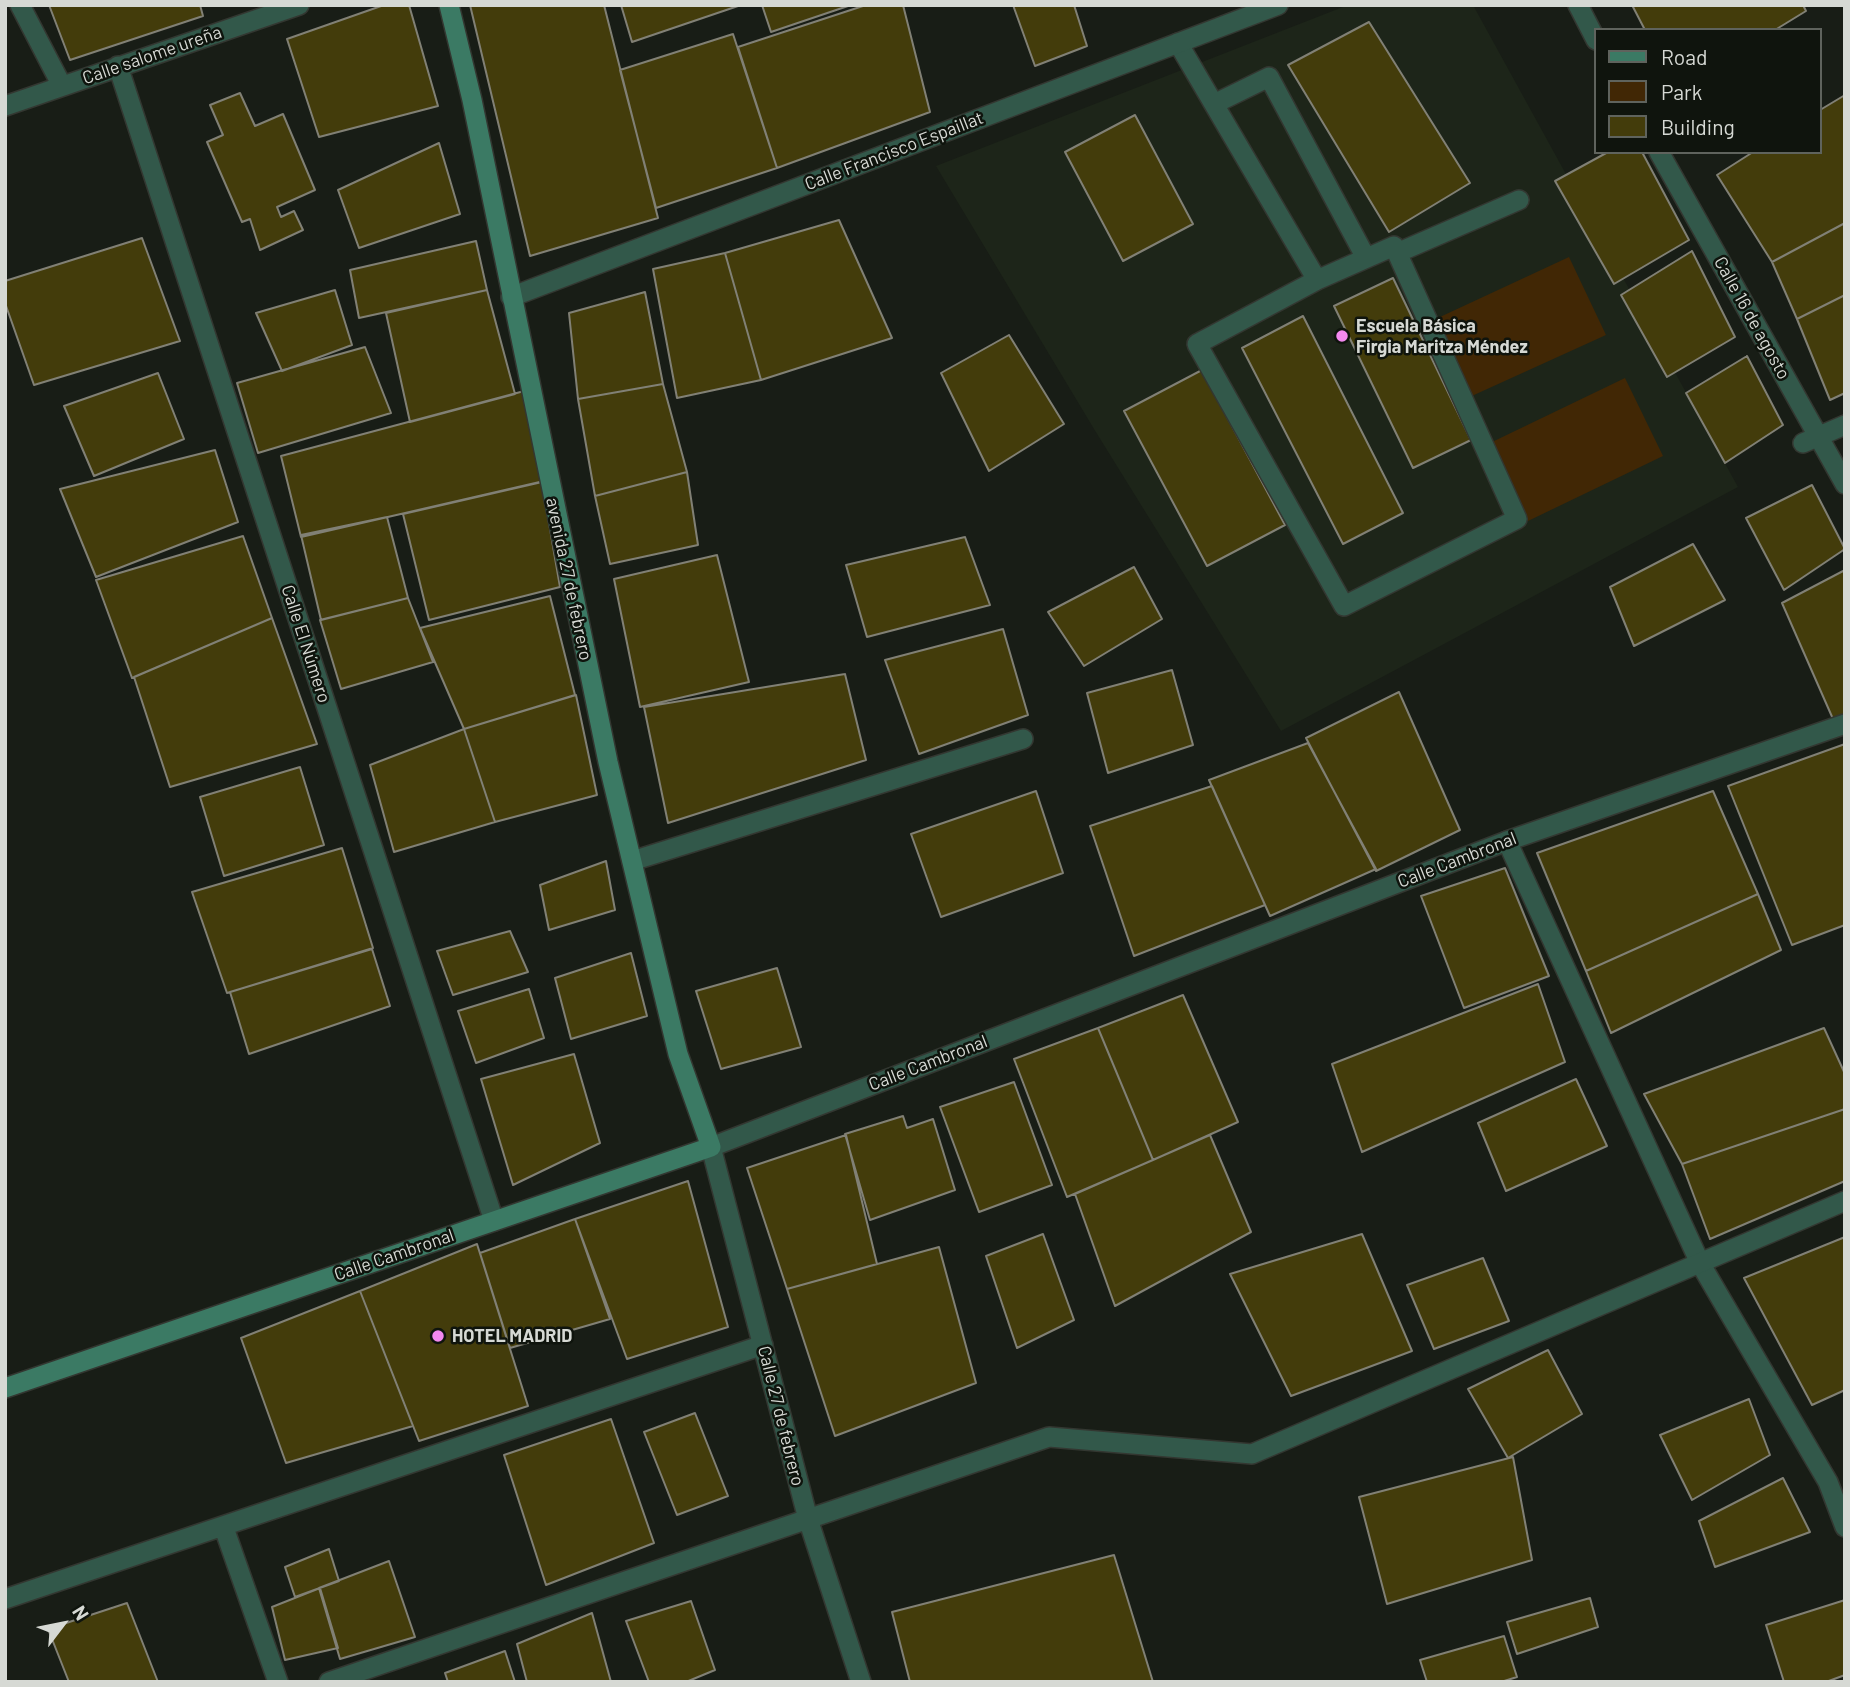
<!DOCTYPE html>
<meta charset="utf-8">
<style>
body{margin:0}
#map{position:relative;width:1850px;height:1687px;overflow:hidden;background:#181d16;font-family:Barlow,sans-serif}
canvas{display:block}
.frame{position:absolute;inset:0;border:7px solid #d6d9d4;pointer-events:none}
.legend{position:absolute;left:1594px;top:28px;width:228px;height:126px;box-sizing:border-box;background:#0f140d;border:2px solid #5f635d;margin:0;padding:9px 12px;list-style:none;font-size:21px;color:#d6d9d4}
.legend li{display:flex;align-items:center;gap:14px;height:35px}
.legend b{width:35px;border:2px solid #5f635d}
.north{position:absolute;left:28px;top:1589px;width:70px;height:70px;-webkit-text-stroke:5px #0f140d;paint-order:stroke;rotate:58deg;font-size:19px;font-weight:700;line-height:28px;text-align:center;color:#d6d9d4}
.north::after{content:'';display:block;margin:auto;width:24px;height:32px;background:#d6d9d4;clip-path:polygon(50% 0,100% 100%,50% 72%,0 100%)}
</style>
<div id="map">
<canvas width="1850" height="1687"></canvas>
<div class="frame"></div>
<ul class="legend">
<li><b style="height:9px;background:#3b7a64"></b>Road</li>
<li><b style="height:19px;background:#412705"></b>Park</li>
<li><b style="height:19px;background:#433c0b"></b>Building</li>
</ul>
<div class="north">N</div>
</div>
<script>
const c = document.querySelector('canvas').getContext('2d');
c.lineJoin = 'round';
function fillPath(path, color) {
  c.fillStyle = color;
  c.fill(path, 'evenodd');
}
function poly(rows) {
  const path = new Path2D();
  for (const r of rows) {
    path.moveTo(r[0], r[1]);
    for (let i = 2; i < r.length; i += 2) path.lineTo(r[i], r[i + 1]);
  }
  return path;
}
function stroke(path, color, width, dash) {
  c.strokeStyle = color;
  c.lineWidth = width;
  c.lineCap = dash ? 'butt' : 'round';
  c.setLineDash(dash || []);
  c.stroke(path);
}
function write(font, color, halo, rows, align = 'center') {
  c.font = font + ' Barlow,sans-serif';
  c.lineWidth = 5;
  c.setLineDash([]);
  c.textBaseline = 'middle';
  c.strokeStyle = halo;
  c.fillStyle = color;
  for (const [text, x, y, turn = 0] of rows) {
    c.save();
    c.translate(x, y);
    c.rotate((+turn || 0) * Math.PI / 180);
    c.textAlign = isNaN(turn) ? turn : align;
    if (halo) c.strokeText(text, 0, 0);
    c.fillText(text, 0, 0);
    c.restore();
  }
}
const built = poly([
 [1348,5,1473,5,1738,487,1281,731,1094,429,936,166]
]);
const green = poly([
 [1569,257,1606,335,1463,400,1427,323],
 [1625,378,1663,456,1528,521,1490,443]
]);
const building = poly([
 [49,5,200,5,203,16,70,60,49,5],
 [384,5,409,5,438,106,319,137,287,39,384,5],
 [470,5,604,5,658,218,530,256,470,5],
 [621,5,741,5,632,42,621,5],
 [762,5,851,5,771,32,762,5],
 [866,5,903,5,930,112,777,168,738,47,866,5],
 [1013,5,1074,5,1087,46,1035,66,1013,5],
 [1632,5,1803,5,1806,11,1775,30,1645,30,1632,5],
 [1369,22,1470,183,1389,232,1288,65,1369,22],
 [733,34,777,168,656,208,620,70,733,34],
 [240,93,255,126,283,114,315,190,277,207,281,217,294,211,303,230,260,250,250,219,242,222,207,142,223,135,210,105,240,93],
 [1845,95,1845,223,1772,262,1717,175,1753,152,1820,152,1820,110,1845,95],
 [1135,115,1193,224,1123,261,1065,152,1135,115],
 [439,143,460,214,359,248,338,190,439,143],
 [1608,152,1642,152,1689,240,1614,284,1555,181,1608,152],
 [839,220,892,338,761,380,725,253,839,220],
 [1845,223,1845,295,1797,319,1772,262,1845,223],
 [142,238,180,341,34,385,5,303,5,281,142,238],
 [476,241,487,290,359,318,350,270,476,241],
 [1692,251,1735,337,1667,377,1621,295,1692,251],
 [725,253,761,380,677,398,653,269,725,253],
 [1393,278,1471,440,1413,468,1334,306,1393,278],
 [335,290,352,345,282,371,256,313,335,290],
 [487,290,515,394,410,422,386,313,487,290],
 [645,292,663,384,578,399,569,313,645,292],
 [1845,295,1845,393,1830,400,1797,319,1845,295],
 [1303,316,1403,513,1343,544,1242,348,1303,316],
 [1009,335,1064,424,989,471,941,373,1009,335],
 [365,347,391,413,258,453,237,383,365,347],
 [1747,356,1783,425,1725,463,1686,393,1747,356],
 [1202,370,1285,525,1207,566,1124,411,1202,370],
 [158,373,184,439,94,476,64,406,158,373],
 [663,384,687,472,595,496,578,399,663,384],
 [528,390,544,481,301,537,281,456,528,390],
 [215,450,238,522,96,577,60,489,215,450],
 [687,472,698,545,610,564,595,496,687,472],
 [542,482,560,587,429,620,403,514,542,482],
 [1812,485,1845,549,1784,590,1746,518,1812,485],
 [387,517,408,598,321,620,301,535,387,517],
 [243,536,272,618,132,678,96,580,243,536],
 [965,537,990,605,867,637,846,565,965,537],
 [1693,544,1725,600,1634,646,1610,587,1693,544],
 [717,555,749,682,640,707,614,579,717,555],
 [1134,567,1162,619,1084,666,1048,612,1134,567],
 [1845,570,1845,715,1833,719,1782,603,1845,570],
 [550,596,575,695,464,729,420,628,550,596],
 [408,598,433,662,341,689,320,620,408,598],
 [272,618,317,744,170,787,134,677,272,618],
 [1003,629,1028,715,919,754,885,660,1003,629],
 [1172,670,1193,745,1108,773,1087,693,1172,670],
 [845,674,866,760,668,823,644,707,845,674],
 [1399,692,1460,830,1376,871,1306,738,1399,692],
 [576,695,597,795,495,822,464,729,576,695],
 [464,729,495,822,394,852,370,765,464,729],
 [1308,743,1376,869,1270,916,1209,780,1308,743],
 [1845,744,1845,925,1792,945,1728,786,1845,744],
 [300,767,324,845,224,876,200,797,300,767],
 [1212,786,1265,905,1134,956,1090,826,1212,786],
 [1036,791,1063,873,941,917,911,834,1036,791],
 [1713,791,1758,894,1586,971,1537,853,1713,791],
 [342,848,373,948,227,993,192,892,342,848],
 [606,861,615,910,549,930,540,885,606,861],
 [1505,868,1549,976,1464,1008,1421,896,1505,868],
 [1758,894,1781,950,1611,1033,1586,971,1758,894],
 [510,931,528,972,453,995,437,951,510,931],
 [372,949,390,1006,249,1054,230,992,372,949],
 [631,953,647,1016,571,1039,555,978,631,953],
 [777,968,801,1047,721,1069,696,991,777,968],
 [1538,984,1565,1062,1362,1152,1332,1064,1538,984],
 [529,989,544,1038,476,1063,458,1011,529,989],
 [1183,995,1238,1122,1153,1160,1098,1028,1183,995],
 [1098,1028,1153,1160,1067,1197,1014,1059,1098,1028],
 [1824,1028,1845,1074,1845,1109,1682,1164,1644,1094,1824,1028],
 [574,1054,600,1143,513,1185,481,1079,574,1054],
 [1576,1079,1607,1146,1506,1191,1478,1123,1576,1079],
 [1014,1082,1052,1185,979,1212,940,1107,1014,1082],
 [1845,1109,1845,1181,1710,1239,1682,1164,1845,1109],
 [903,1116,907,1128,933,1119,955,1190,870,1220,845,1134,903,1116],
 [846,1135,877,1264,787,1289,747,1168,846,1135],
 [1210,1135,1251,1232,1115,1306,1075,1194,1210,1135],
 [688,1181,728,1327,627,1359,575,1219,688,1181],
 [575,1219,610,1319,510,1348,480,1253,575,1219],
 [1043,1234,1074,1320,1017,1348,986,1256,1043,1234],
 [1362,1234,1412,1351,1291,1396,1230,1274,1362,1234],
 [1845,1237,1845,1390,1812,1405,1744,1278,1845,1237],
 [477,1244,528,1406,419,1441,360,1291,477,1244],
 [939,1247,976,1383,835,1436,787,1289,939,1247],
 [1483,1258,1509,1321,1434,1349,1407,1285,1483,1258],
 [360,1291,413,1426,286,1463,241,1338,360,1291],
 [1548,1350,1582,1414,1508,1458,1468,1389,1548,1350],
 [1749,1399,1770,1455,1692,1500,1660,1435,1749,1399],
 [695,1413,728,1496,677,1515,644,1432,695,1413],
 [611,1419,654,1543,546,1585,504,1455,611,1419],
 [1513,1457,1532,1560,1387,1604,1359,1497,1513,1457],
 [1783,1478,1810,1532,1715,1567,1699,1521,1783,1478],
 [329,1549,339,1581,295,1597,285,1567,329,1549],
 [1114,1555,1153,1682,910,1682,892,1612,1114,1555],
 [389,1561,415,1637,340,1659,319,1588,389,1561],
 [320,1588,338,1648,285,1660,272,1607,320,1588],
 [1590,1598,1598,1627,1517,1654,1507,1622,1590,1598],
 [1845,1600,1845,1675,1826,1682,1784,1682,1766,1625,1845,1600],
 [691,1601,715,1670,686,1682,649,1682,626,1621,691,1601],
 [127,1603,158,1682,69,1682,48,1629,127,1603],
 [592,1613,611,1682,527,1682,517,1644,592,1613],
 [1504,1636,1517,1677,1501,1682,1427,1682,1420,1660,1504,1636],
 [505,1651,515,1682,448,1682,445,1673,505,1651]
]);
const service = poly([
 [1178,43,1317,280,1394,246,1517,519,1344,606,1197,344,1317,280],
 [1214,104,1269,77,1366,258],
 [1397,253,1519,200]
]);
const pedestrian = poly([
 [1507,841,1700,1263,1828,1482,1845,1527]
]);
const minor = poly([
 [20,5,62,86],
 [1578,5,1596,40],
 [118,66,494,1221],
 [5,106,299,5],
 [1659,152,1845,484],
 [511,297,1278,5],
 [1803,443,1845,425],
 [632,861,1023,739],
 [224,1528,278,1682],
 [5,1599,763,1345],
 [329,1682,1049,1437,1252,1454,1845,1201],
 [861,1682,808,1519,711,1147,1507,841,1845,724]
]);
const secondary = poly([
 [5,1388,711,1147,678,1054,608,762,472,100,449,5]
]);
const markers = [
 [1342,336,7,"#f489ef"],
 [438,1336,7,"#f489ef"]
];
const streetNames = [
 ["Calle salome ureña",152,55,-19],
 ["Calle Francisco Espaillat",894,151,-21],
 ["Calle 16 de agosto",1752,318,61],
 ["avenida 27 de febrero",569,579,78],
 ["Calle El Número",306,644,72],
 ["Calle Cambronal",1457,860,-21],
 ["Calle Cambronal",928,1063,-21],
 ["Calle Cambronal",394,1255,-19],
 ["Calle 27 de febrero",781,1416,76]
];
const poiNames = [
 ["Escuela Básica",1356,326],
 ["Firgia Maritza Méndez",1356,347],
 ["HOTEL MADRID",452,1336]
];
fillPath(built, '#1d2519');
fillPath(green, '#412705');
fillPath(building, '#433c0b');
stroke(building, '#818075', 2);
stroke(service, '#333731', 22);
stroke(pedestrian, '#333731', 22);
stroke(minor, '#333731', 22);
stroke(secondary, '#333731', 22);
stroke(service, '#32584a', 19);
stroke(pedestrian, '#32584a', 19);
stroke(minor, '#32584a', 19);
stroke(secondary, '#3b7a64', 19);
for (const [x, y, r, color] of markers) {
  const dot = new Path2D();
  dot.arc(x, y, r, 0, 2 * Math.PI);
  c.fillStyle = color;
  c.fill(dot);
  stroke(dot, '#0f140d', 2.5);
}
write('18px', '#d6d9d4', '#0f140d', streetNames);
write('bold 18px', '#d6d9d4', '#0f140d', poiNames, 'left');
</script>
